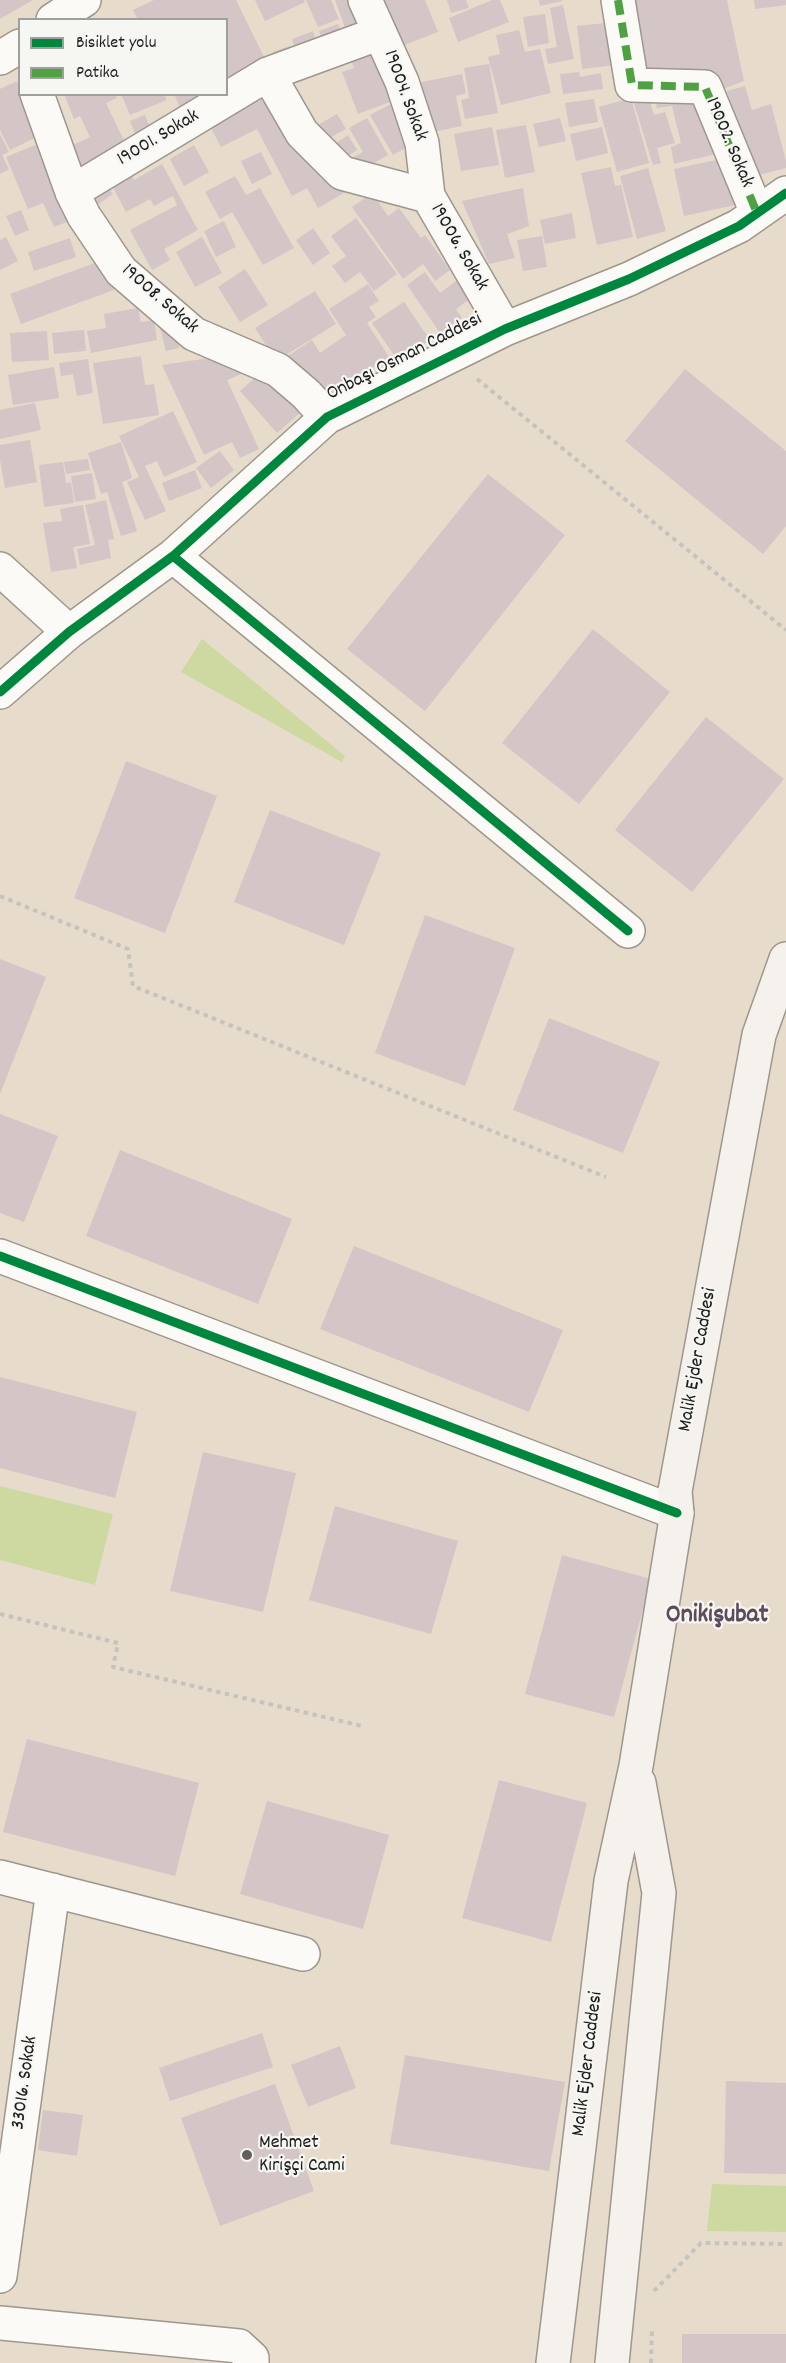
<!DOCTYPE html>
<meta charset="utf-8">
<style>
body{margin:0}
#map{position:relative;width:786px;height:2363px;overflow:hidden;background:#e7dbcb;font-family:Dekko,sans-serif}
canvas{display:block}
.legend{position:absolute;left:18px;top:18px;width:210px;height:78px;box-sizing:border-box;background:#f6f6f2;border:2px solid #9f9f9c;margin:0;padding:8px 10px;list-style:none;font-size:18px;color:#1c1c1c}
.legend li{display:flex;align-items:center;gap:12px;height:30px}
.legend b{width:30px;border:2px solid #9f9f9c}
</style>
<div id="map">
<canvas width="786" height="2363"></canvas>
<ul class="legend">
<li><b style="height:8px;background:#00873e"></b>Bisiklet yolu</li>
<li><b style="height:8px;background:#4fa141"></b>Patika</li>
</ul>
</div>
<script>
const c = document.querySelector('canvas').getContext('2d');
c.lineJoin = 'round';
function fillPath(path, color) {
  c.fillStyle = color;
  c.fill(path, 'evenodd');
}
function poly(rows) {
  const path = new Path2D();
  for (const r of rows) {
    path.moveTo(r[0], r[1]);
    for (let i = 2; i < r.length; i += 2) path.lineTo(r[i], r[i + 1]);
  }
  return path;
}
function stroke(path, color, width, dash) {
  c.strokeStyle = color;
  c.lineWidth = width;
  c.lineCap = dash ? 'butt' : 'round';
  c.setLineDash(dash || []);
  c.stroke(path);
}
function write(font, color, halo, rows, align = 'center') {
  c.font = font + ' Dekko,sans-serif';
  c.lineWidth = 4.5;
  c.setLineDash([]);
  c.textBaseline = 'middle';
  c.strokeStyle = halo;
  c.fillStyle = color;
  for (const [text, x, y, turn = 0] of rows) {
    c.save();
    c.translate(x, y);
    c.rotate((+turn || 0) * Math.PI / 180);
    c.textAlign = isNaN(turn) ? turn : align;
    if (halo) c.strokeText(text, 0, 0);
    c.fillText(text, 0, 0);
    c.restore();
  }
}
const green = poly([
 [202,639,345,756,342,762,181,672],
 [0,1486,113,1514,95,1585,0,1560],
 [712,2184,786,2186,786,2232,707,2231]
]);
const building = poly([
 [0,0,33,0,0,19],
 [154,0,236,0,268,65,226,85,226,20,138,20,133,10],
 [255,0,304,0,305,2,265,21],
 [306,0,331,0,339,19,318,27],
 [335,0,355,0,366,29,348,36],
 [375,0,425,0,438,32,394,49],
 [447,0,466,0,469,8,451,13],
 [492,0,500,0,509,22,458,42,449,18],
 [539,0,562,0,562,1,540,6],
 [624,0,727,0,744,81,715,92,637,77],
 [754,0,786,0,786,5,755,9],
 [563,5,574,59,548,64,545,49,557,47,550,8],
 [545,14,549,43,528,47,523,17],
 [615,22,624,64,582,69,577,26],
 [338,24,346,43,327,50,319,31],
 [519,30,525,52,540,49,551,93,501,105,488,57,500,54,496,35],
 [313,31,319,48,298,56,292,39],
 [381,42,403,97,358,114,342,72,354,68,349,54],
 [290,46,294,56,277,62,273,52],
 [489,64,498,113,465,119,461,100,469,98,464,68],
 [579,72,580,77,601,73,603,89,563,94,560,74],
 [462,74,466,93,456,96,462,126,428,133,417,83],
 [17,81,20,94,24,94,43,134,10,150,0,130,0,89],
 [271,83,321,179,337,169,349,190,318,208,307,188,292,196,257,129,221,147,205,117],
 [745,86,752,110,771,104,786,161,786,168,751,177,727,91],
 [646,89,654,115,665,112,675,143,657,148,661,163,653,165,631,94],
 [653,92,702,94,724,152,674,164,671,147,681,143,672,106,657,108],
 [64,94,115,94,117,98,106,103,128,149,70,174,60,151,90,137,80,116,74,119],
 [121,94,164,94,167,100,130,115],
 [174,94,206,94,180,107],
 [631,98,649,163,617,172,599,107],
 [594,99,598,122,569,127,565,103],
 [391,104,414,143,393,155,370,115],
 [337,114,346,129,320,143,311,129],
 [145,115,154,138,139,144,130,121],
 [367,118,388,155,360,171,353,157,363,152,349,128],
 [560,118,566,141,539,147,533,124],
 [526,125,535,172,505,178,496,130],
 [492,127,499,165,461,171,454,134],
 [602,127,608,153,576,161,570,134],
 [0,134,9,152,2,155,9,169,0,174],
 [348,135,357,150,333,166,323,152],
 [43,142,75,219,54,227,43,203,28,209,6,157],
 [194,145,209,172,184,186,170,159],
 [261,152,272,174,252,184,241,161],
 [730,157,740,204,684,216,674,169],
 [162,164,198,230,164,249,170,260,152,270,130,230,177,205,173,196,154,206,150,199,126,212,109,180,128,168,134,180],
 [611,167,615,186,621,185,633,237,597,245,581,173],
 [648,168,666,231,637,239,620,176],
 [100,175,113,194,96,206,83,187],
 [235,176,246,195,260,188,294,248,263,265,232,212,220,219,205,192],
 [523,188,529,226,507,234,515,258,489,264,462,201],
 [372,193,388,216,399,208,421,238,425,235,450,270,435,281,423,264,403,279,352,207],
 [21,210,29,230,15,236,6,216],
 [572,213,576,238,545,244,540,220],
 [356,218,397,274,374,291,360,272,345,283,332,266,346,256,331,236],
 [224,221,236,247,216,257,204,231],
 [313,228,330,253,313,265,296,240],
 [542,236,547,267,523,271,517,240],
 [6,237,18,261,0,270,0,240],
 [202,237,222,273,195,287,176,252],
 [70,238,76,257,34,271,28,252],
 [103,260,114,290,21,324,10,294],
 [245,269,268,305,240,322,218,287],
 [425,272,440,293,460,278,473,297,456,309,462,318,440,333,407,285],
 [368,284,379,301,369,307,376,317,367,323,389,357,319,403,288,356,312,340,320,353,346,335,329,309],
 [315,291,336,324,276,361,255,328],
 [404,302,430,340,398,361,372,323],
 [138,308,141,322,154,320,157,340,91,353,87,331,106,328,104,314],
 [172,317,179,348,166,351,158,320],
 [84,330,86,351,54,354,52,333],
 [47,331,49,360,12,362,10,333],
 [141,356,145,385,154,384,159,415,103,424,93,363],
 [216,357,253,369,227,380,259,449,240,458,232,442,204,455,162,365],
 [88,359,93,393,77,396,73,374,61,376,59,363],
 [54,367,59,398,13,405,8,375],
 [265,369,302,411,277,433,240,391],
 [685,369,786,451,786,526,763,554,625,441],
 [35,403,41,430,0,439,0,410],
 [173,411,197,462,164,477,157,461,145,466,166,511,145,520,127,482,139,477,119,436],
 [30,440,37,482,5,488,0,460,0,445],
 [121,442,132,478,122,482,137,531,121,536,107,492,101,494,88,453],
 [220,451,234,470,211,488,196,468],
 [88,459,90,470,66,474,64,462],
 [63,462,66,483,71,482,74,503,44,507,39,465],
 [195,470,202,488,169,501,162,483],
 [92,473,96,499,75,502,71,476],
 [488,474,565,535,425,711,347,649],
 [106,500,114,539,108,540,111,558,80,565,77,549,95,545,85,505],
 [83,505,90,544,73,547,77,568,51,572,43,523,62,521,60,509],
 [593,629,670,692,579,804,502,743],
 [706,717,784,779,692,892,615,830],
 [126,761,217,796,165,933,74,898],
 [270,810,381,853,344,945,234,902],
 [425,915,515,948,465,1086,375,1053],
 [0,959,46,977,0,1094],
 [549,1018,660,1062,623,1153,513,1110],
 [0,1114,58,1136,24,1222,0,1213],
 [120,1150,292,1219,258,1304,86,1236],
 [354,1246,563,1330,529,1412,320,1329],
 [0,1377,137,1412,115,1498,0,1468],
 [203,1452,296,1473,263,1612,170,1591],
 [335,1506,458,1541,431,1634,309,1600],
 [562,1555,651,1579,614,1717,525,1694],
 [27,1739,199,1783,175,1876,3,1832],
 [499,1780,587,1803,551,1942,462,1918],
 [267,1801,389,1835,363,1929,240,1894],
 [262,2033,273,2067,170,2101,159,2068],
 [340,2046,356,2088,308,2107,291,2065],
 [405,2055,565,2082,549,2171,390,2144],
 [726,2081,786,2083,786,2174,724,2173],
 [275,2084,314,2191,220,2226,181,2118],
 [43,2110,83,2115,77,2156,38,2150],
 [682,2334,786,2334,786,2363,682,2363]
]);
const path = poly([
 [477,379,786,630],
 [0,896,128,949,133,986,606,1177],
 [0,1614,118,1643,113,1667,362,1726],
 [654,2291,701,2243,786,2244],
 [651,2363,652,2328]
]);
const street = poly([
 [365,0,402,82,422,143,428,196,505,329],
 [618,0,632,85,705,87,757,213],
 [53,20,84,0],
 [0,58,20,46],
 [268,74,302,133,342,173,428,196],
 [37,94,72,192,84,216,121,271,194,334,278,370,306,394,327,417],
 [72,192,268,74,380,33],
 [173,556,628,931],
 [0,569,69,632],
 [0,692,69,632,173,556,327,417,505,329,629,279,739,226,786,193],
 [0,1256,677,1513],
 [0,1877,303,1954],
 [0,2276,53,1890],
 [0,2323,239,2346,252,2358,252,2363]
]);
const secondary = poly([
 [553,2363,611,1881,636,1766,677,1513,675,1491,759,1035,786,959],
 [612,2363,659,1893,639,1783]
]);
const quiet = poly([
 [618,0,632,85,705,87,757,213]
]);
const cycleway = poly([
 [173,556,628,931],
 [0,692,69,632,173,556,327,417,505,329,629,279,739,226,786,193],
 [0,1256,677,1513]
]);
const markers = [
 [247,2155,6,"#635f59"]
];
const streetNames = [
 ["19004. Sokak",404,96,70],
 ["19001. Sokak",159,139,-31],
 ["19002. Sokak",728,143,67],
 ["19006. Sokak",458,248,60],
 ["19008. Sokak",159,300,41],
 ["Onbaşı Osman Caddesi",405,358,-27],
 ["Malik Ejder Caddesi",699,1360,-80],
 ["Malik Ejder Caddesi",589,2064,-83],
 ["33016. Sokak",26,2083,-82]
];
const poiNames = [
 ["Mehmet",259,2144],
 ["Kirişçi Cami",259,2167]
];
const districtNames = [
 ["Onikişubat",717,1617]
];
fillPath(green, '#ced9a1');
fillPath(building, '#d4c6c7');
stroke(street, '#9d978d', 36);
stroke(secondary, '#9d978d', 36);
stroke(path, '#c6c3bf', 4, [4.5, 4.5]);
stroke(street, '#fbfaf7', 33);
stroke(secondary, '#f5f1ed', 33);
stroke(quiet, '#4fa141', 8, [15, 8]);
stroke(cycleway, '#00873e', 9);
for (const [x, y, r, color] of markers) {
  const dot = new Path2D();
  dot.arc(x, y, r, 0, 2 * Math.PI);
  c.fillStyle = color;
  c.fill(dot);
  stroke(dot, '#f6f6f2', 2);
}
write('20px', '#1c1c1c', '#f6f6f2', streetNames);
write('20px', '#1c1c1c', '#f6f6f2', poiNames, 'left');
write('bold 26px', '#5c4c5b', '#f6f6f2', districtNames);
</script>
